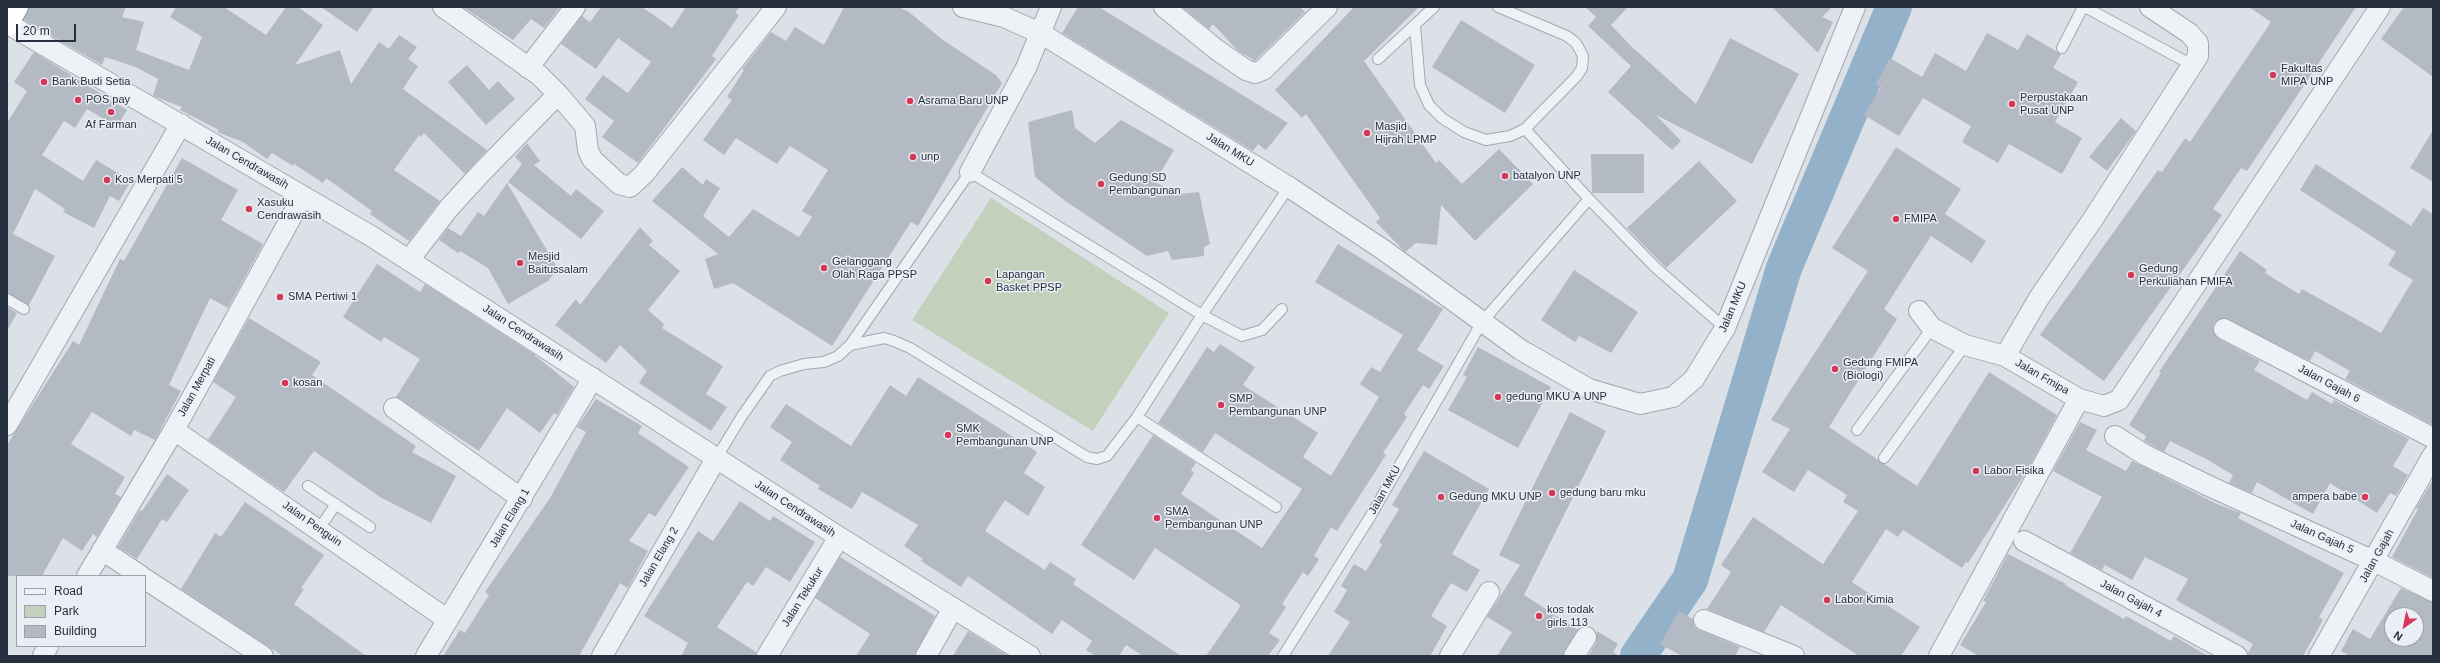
<!DOCTYPE html>
<style>
body{margin:0}
#map{position:relative;width:2440px;height:663px;overflow:hidden;background:#dce1e7;font-family:Helvetica,sans-serif}
canvas{display:block}
.frame{position:absolute;inset:0;border:8px solid #252f3e;pointer-events:none}
.legend{position:absolute;left:16px;top:575px;width:130px;height:72px;box-sizing:border-box;background:#ebeff5;border:1px solid #9ca2ac;margin:0;padding:5px 7px;list-style:none;font-size:12px;color:#252f3e}
.legend li{display:flex;align-items:center;gap:8px;height:20px}
.legend b{width:20px;border:1px solid #9ca2ac}
.north{position:absolute;left:2384px;top:607px;width:40px;height:40px;box-sizing:border-box;background:#ebeff5;border:1px solid #9ca2ac;border-radius:50%;rotate:213deg;font-size:11px;font-weight:700;line-height:16px;text-align:center;color:#252f3e}
.north::after{content:'';display:block;margin:auto;width:14px;height:18px;background:#d53758;clip-path:polygon(50% 0,100% 100%,50% 72%,0 100%)}
.scale{position:absolute;left:16px;top:24px;width:60px;height:18px;box-sizing:border-box;border:2px solid #252f3e;border-top:0;padding-left:5px;font-size:12px;line-height:14px;white-space:nowrap;color:#252f3e;-webkit-text-stroke:3px #ebeff5;paint-order:stroke}
</style>
<div id="map">
<canvas width="2440" height="663"></canvas>
<div class="frame"></div>
<ul class="legend">
<li><b style="height:5px;background:#eef1f5"></b>Road</li>
<li><b style="height:11px;background:#c3d1bc"></b>Park</li>
<li><b style="height:11px;background:#b3bac4"></b>Building</li>
</ul>
<div class="north">N</div>
<div class="scale">20 m</div>
</div>
<script>
const c = document.querySelector('canvas').getContext('2d');
c.lineJoin = 'round';
function fillPath(path, color) {
  c.fillStyle = color;
  c.fill(path, 'evenodd');
}
function poly(rows) {
  const path = new Path2D();
  for (const r of rows) {
    path.moveTo(r[0], r[1]);
    for (let i = 2; i < r.length; i += 2) path.lineTo(r[i], r[i + 1]);
  }
  return path;
}
function stroke(path, color, width, dash) {
  c.strokeStyle = color;
  c.lineWidth = width;
  c.lineCap = dash ? 'butt' : 'round';
  c.setLineDash(dash || []);
  c.stroke(path);
}
function write(font, color, halo, rows, align = 'center') {
  c.font = font + ' Helvetica,sans-serif';
  c.lineWidth = 3;
  c.setLineDash([]);
  c.textBaseline = 'middle';
  c.strokeStyle = halo;
  c.fillStyle = color;
  for (const [text, x, y, turn = 0] of rows) {
    c.save();
    c.translate(x, y);
    c.rotate((+turn || 0) * Math.PI / 180);
    c.textAlign = isNaN(turn) ? turn : align;
    if (halo) c.strokeText(text, 0, 0);
    c.fillText(text, 0, 0);
    c.restore();
  }
}
const green = poly([
 [991,198,1169,313,1093,431,912,320]
]);
const river = poly([
 [1638,656,1690,580,1784,268,1894,7]
]);
const building = poly([
 [29,7,126,7,122,17,144,22,136,50,189,70,202,37,170,17,176,7,224,7,266,35,286,7,298,7,323,25,295,65,340,50,351,84,379,42,389,49,399,35,417,47,408,59,418,66,403,89,487,150,465,174,424,133,421,137,419,135,394,170,440,201,409,241,370,214,372,211,326,178,323,183,294,164,293,166,272,153,267,159,243,142,217,132,219,130,180,110,182,107,153,96,158,79,136,67,105,57,102,65,24,20],
 [321,7,374,7,357,32],
 [463,7,560,7,544,28,531,19,513,40],
 [601,7,642,7,672,28,686,7,739,7,735,13,739,15,712,56,716,59,638,163,602,137,614,121,585,99,603,75,628,93,651,62,618,38,596,69,561,44,582,16,590,22],
 [844,7,898,7,909,12,943,40,996,75,1002,83,918,226,911,222,832,346,733,283,714,289,705,259,718,254,652,201,682,167,703,185,706,179,720,188,703,216,729,237,753,209,799,237,812,217,802,211,828,170,790,146,777,164,736,138,724,155,703,140,732,100,727,97,744,70,742,69,771,32,786,41,795,27,824,45],
 [1078,7,1099,7,1288,123,1266,150,1258,144,1253,151,1062,33],
 [1182,7,1300,7,1305,12,1255,61,1237,50,1213,24,1209,29],
 [1354,7,1419,7,1364,61,1436,163,1439,160,1462,184,1499,149,1533,184,1475,241,1441,205,1437,245,1416,243,1405,252,1376,222,1380,218,1306,114,1302,118,1275,90],
 [1585,7,1628,7,1611,25,1632,47,1696,104,1730,38,1799,74,1752,164,1656,115,1681,141,1672,150,1608,92,1631,66,1588,26,1596,17],
 [1772,7,1832,7,1822,17,1833,22,1818,53],
 [2249,7,2356,7,2247,171,2241,168,2213,209,2222,215,2104,381,2040,335,2158,170,2162,172,2185,138,2190,142,2271,22],
 [2404,7,2433,7,2433,77,2381,39],
 [1461,20,1535,65,1505,113,1432,67],
 [1987,33,2018,50,2027,34,2061,54,2053,68,2078,82,2055,122,2082,138,2062,174,2009,144,1998,163,1962,142,1971,126,1923,98,1899,136,1864,115,1881,87,1876,84,1890,58,1922,77,1935,53,1966,71],
 [34,52,127,110,117,127,87,109,75,128,64,121,42,155,83,181,96,160,131,181,119,201,110,196,94,228,63,212,65,209,35,189,13,234,55,256,29,305,7,293,7,123,27,91,14,82],
 [467,65,489,90,498,81,515,99,486,125,448,82],
 [1072,110,1075,128,1095,143,1121,120,1174,150,1155,182,1180,194,1199,192,1210,244,1204,247,1204,256,1172,260,1168,251,1147,256,1064,200,1035,177,1028,122],
 [2121,118,2136,131,2107,171,2089,157],
 [2433,130,2433,182,2410,168],
 [527,143,540,161,534,165,571,196,576,189,604,211,581,239,508,182,522,164,515,157],
 [1896,147,1961,189,1945,214,1986,241,1972,263,1931,236,1884,309,1897,319,1829,427,1917,486,1989,372,2057,415,2028,469,1968,563,1966,562,1962,568,1903,530,1898,537,1886,529,1852,582,1920,627,1901,656,1859,656,1781,605,1764,632,1707,609,1731,572,1721,565,1753,517,1823,564,1858,511,1843,502,1847,495,1808,470,1794,492,1762,472,1790,429,1771,420,1868,271,1832,248],
 [1591,154,1644,154,1644,193,1592,193],
 [182,158,238,190,221,220,263,244,228,308,210,298,169,385,181,391,155,440,134,430,131,436,92,412,71,444,125,477,115,494,121,497,97,537,93,534,82,551,63,538,42,576,7,576,7,445,73,341,79,345,120,259,124,261],
 [1699,161,1737,201,1666,268,1627,228],
 [2316,164,2411,226,2423,208,2433,214,2433,425,2345,379,2350,371,2315,351,2310,361,2224,318,2214,323,2213,330,2219,339,2260,361,2254,370,2307,400,2312,392,2332,404,2334,400,2409,439,2393,466,2408,475,2396,496,2390,493,2377,513,2330,483,2313,514,2257,482,2252,493,2229,483,2233,475,2208,460,2170,441,2164,452,2144,441,2146,436,2129,425,2161,373,2159,372,2240,251,2267,270,2265,273,2299,294,2302,289,2381,333,2413,280,2388,265,2396,252,2300,190],
 [507,183,558,269,548,281,508,304,488,268,460,251,458,253,439,240,448,228,461,236,478,212,484,216],
 [640,227,653,241,649,245,680,271,648,310,664,324,662,328,723,366,706,394,727,407,711,431,639,383,647,371,620,345,606,363,555,325,576,299,580,305],
 [1338,244,1443,309,1417,350,1444,366,1429,389,1423,385,1404,414,1407,417,1383,453,1386,455,1337,531,1331,527,1314,556,1319,559,1308,576,1303,572,1282,604,1286,607,1269,633,1280,640,1268,656,1206,656,1240,607,1239,604,1155,548,1134,580,1081,545,1153,435,1196,463,1191,470,1194,473,1181,494,1262,548,1302,489,1215,433,1203,452,1158,423,1207,347,1214,352,1220,344,1255,367,1243,385,1318,433,1303,457,1331,476,1379,397,1360,384,1371,367,1380,372,1403,335,1315,282],
 [377,264,420,292,425,284,532,353,574,387,557,415,554,413,540,433,507,408,479,451,396,397,420,359,384,337,381,342,343,317],
 [1574,270,1638,312,1611,353,1579,336,1575,342,1541,320],
 [7,307,17,313,7,331],
 [249,318,321,362,312,375,416,446,412,452,456,476,431,523,380,497,314,451,284,492,208,440,236,397,213,382],
 [1478,347,1551,387,1518,448,1448,410,1467,377,1463,375],
 [918,377,1037,452,1024,473,1045,487,1028,516,1005,500,985,531,1045,570,1050,562,1076,579,1073,584,1181,656,1143,656,1126,645,1119,656,1096,656,1086,650,1092,641,1062,620,1052,634,968,576,961,587,921,561,923,559,904,546,918,525,862,492,852,509,818,489,820,486,780,460,792,442,770,427,786,404,851,446,890,385,906,396],
 [596,399,642,426,638,433,689,467,655,517,649,513,629,541,648,551,628,588,620,583,579,656,443,656,460,630,465,633,489,595,485,592,550,498,586,432,577,427],
 [1570,412,1606,431,1524,595,1578,630,1563,656,1497,656,1512,632,1487,617,1520,565,1499,555],
 [2080,422,2097,430,2086,450,2126,471,2132,461,2217,504,2241,513,2238,518,2344,573,2319,617,2323,620,2303,656,2248,656,2248,653,2253,644,2176,600,2188,579,2145,557,2132,580,2105,565,2102,570,2070,553,2102,497,2053,471],
 [1424,451,1489,489,1452,554,1480,570,1467,592,1451,583,1431,616,1447,626,1430,656,1328,656,1350,622,1334,612,1347,590,1341,586,1354,564,1366,571,1382,545,1379,542,1399,509,1392,505],
 [167,474,189,490,167,522,162,519,137,559,118,547,140,510,142,511],
 [2433,480,2433,578,2392,557,2418,509,2416,508],
 [740,501,770,521,773,516,815,542,790,582,766,567,753,586,747,582,717,627,756,652,756,656,681,656,688,643,644,616,698,531,713,541],
 [245,502,324,555,301,588,304,589,294,604,366,656,283,656,181,589,215,533,221,537],
 [2008,554,2066,584,2065,585,2124,619,2126,616,2171,641,2174,636,2208,656,1979,656,1960,645,1986,602,1983,601],
 [840,557,935,616,915,656,856,656,870,634,815,598],
 [2401,588,2433,602,2433,656,2350,656,2341,651,2353,629,2370,639],
 [2392,615,2416,615,2416,639,2392,639],
 [1679,611,1693,619,1695,627,1699,630,1740,647,1735,656,1682,656,1660,644],
 [968,631,1008,656,953,656],
 [1597,631,1618,644,1613,652,1619,656,1588,656,1596,643]
]);
const service = poly([
 [1498,7,1567,36,1576,43,1583,56,1582,68,1577,76,1525,129,1589,199],
 [2085,7,2192,65],
 [1415,26,1420,85,1429,105,1442,118,1464,132,1486,140,1510,136,1525,129],
 [2062,48,2083,7],
 [1378,59,1434,7],
 [7,299,24,309],
 [850,345,884,338,894,341,910,348,1087,457,1097,459,1107,456,1137,417,1202,315,1289,187],
 [1137,417,1276,507],
 [1857,430,1932,328],
 [717,457,742,416,770,376,780,371,804,364,824,362,838,356,850,345,970,172,1202,315,1242,336,1262,330,1282,309],
 [1884,458,1965,345],
 [308,486,370,527],
 [319,529,336,504],
 [1283,656,1370,517,1482,322,1589,199,1655,267,1725,328]
]);
const minor = poly([
 [963,7,1004,17,1042,34,1289,187,1385,251,1521,350,1589,389,1640,404,1673,397,1694,379,1725,328,1855,7],
 [1164,7,1217,50,1246,70,1255,73,1263,70,1327,7],
 [8,24,371,236,839,537,1030,656],
 [528,68,575,7],
 [558,94,585,126,588,150,592,159,619,184,630,187,644,174,776,7],
 [970,172,1026,68,1051,7],
 [409,260,449,208,480,174,558,94,539,75,443,7],
 [1919,311,1932,328,1965,345,2005,356],
 [2224,329,2433,438],
 [2079,399,2005,356,2039,298,2093,219,2198,56,2198,43,2189,33,2150,7],
 [394,408,522,499],
 [7,425,181,124],
 [174,430,448,620],
 [2115,436,2145,455,2209,486,2374,561,2433,591],
 [2024,541,2237,656],
 [102,550,141,576],
 [87,576,174,430,303,196],
 [145,579,263,656],
 [1704,620,1794,656],
 [43,656,48,646],
 [426,656,593,378],
 [602,656,717,457],
 [767,656,839,537],
 [926,656,953,608],
 [1450,656,1489,592],
 [1574,656,1586,637],
 [1939,656,2079,399,2104,406,2119,400,2380,7],
 [2319,656,2433,455]
]);
const trunk = poly([
 [7,25,17,7]
]);
const markers = [
 [2273,75,4,"#d53758"],
 [44,82,4,"#d53758"],
 [78,100,4,"#d53758"],
 [910,101,4,"#d53758"],
 [2012,104,4,"#d53758"],
 [111,112,4,"#d53758"],
 [1367,133,4,"#d53758"],
 [913,157,4,"#d53758"],
 [1505,176,4,"#d53758"],
 [107,180,4,"#d53758"],
 [1101,184,4,"#d53758"],
 [249,209,4,"#d53758"],
 [1896,219,4,"#d53758"],
 [520,263,4,"#d53758"],
 [824,268,4,"#d53758"],
 [2131,275,4,"#d53758"],
 [988,281,4,"#d53758"],
 [280,297,4,"#d53758"],
 [1835,369,4,"#d53758"],
 [285,383,4,"#d53758"],
 [1498,397,4,"#d53758"],
 [1221,405,4,"#d53758"],
 [948,435,4,"#d53758"],
 [1976,471,4,"#d53758"],
 [1552,493,4,"#d53758"],
 [1441,497,4,"#d53758"],
 [2365,497,4,"#d53758"],
 [1157,518,4,"#d53758"],
 [1827,600,4,"#d53758"],
 [1539,616,4,"#d53758"]
];
const poiNames = [
 ["Fakultas",2281,69],
 ["MIPA UNP",2281,82],
 ["Bank Budi Setia",52,82],
 ["Perpustakaan",2020,98],
 ["Pusat UNP",2020,111],
 ["POS pay",86,100],
 ["Asrama Baru UNP",918,101],
 ["Af Farman",111,125,"center"],
 ["Masjid",1375,127],
 ["Hijrah LPMP",1375,140],
 ["unp",921,157],
 ["batalyon UNP",1513,176],
 ["Gedung SD",1109,178],
 ["Pembangunan",1109,191],
 ["Kos Merpati 5",115,180],
 ["Xasuku",257,203],
 ["Cendrawasih",257,216],
 ["FMIPA",1904,219],
 ["Mesjid",528,257],
 ["Baitussalam",528,270],
 ["Gelanggang",832,262],
 ["Olah Raga PPSP",832,275],
 ["Gedung",2139,269],
 ["Perkuliahan FMIFA",2139,282],
 ["Lapangan",996,275],
 ["Basket PPSP",996,288],
 ["SMA Pertiwi 1",288,297],
 ["Gedung FMIPA",1843,363],
 ["(Biologi)",1843,376],
 ["kosan",293,383],
 ["gedung MKU A UNP",1506,397],
 ["SMP",1229,399],
 ["Pembangunan UNP",1229,412],
 ["SMK",956,429],
 ["Pembangunan UNP",956,442],
 ["Labor Fisika",1984,471],
 ["gedung baru mku",1560,493],
 ["Gedung MKU UNP",1449,497],
 ["ampera babe",2357,497,"right"],
 ["SMA",1165,512],
 ["Pembangunan UNP",1165,525],
 ["Labor Kimia",1835,600],
 ["kos todak",1547,610],
 ["girls 113",1547,623]
];
const streetNames = [
 ["Jalan MKU",1230,150,32],
 ["Jalan Cendrawasih",247,163,30],
 ["Jalan MKU",1733,307,-67],
 ["Jalan Cendrawasih",523,333,33],
 ["Jalan Fmipa",2042,377,30],
 ["Jalan Gajah 6",2329,384,28],
 ["Jalan Merpati",197,387,-61],
 ["Jalan MKU",1385,490,-61],
 ["Jalan Cendrawasih",795,509,33],
 ["Jalan Elang 1",510,518,-59],
 ["Jalan Penguin",312,524,35],
 ["Jalan Gajah 5",2322,537,24],
 ["Jalan Gajah",2377,556,-61],
 ["Jalan Elang 2",659,557,-60],
 ["Jalan Tekukur",803,597,-58],
 ["Jalan Gajah 4",2131,599,28]
];
fillPath(green, '#c3d1bc');
stroke(river, '#94b1ca', 36);
fillPath(building, '#b3bac4');
stroke(service, '#a1a8b1', 12);
stroke(minor, '#a1a8b1', 22);
stroke(trunk, '#828f9e', 24);
stroke(service, '#eef1f5', 10);
stroke(minor, '#eef1f5', 20);
stroke(trunk, '#fff', 22);
for (const [x, y, r, color] of markers) {
  const dot = new Path2D();
  dot.arc(x, y, r, 0, 2 * Math.PI);
  c.fillStyle = color;
  c.fill(dot);
  stroke(dot, '#ebeff5', 1.5);
}
write('11px', '#252f3e', '#ebeff5', poiNames, 'left');
write('11px', '#252f3e', '#ebeff5', streetNames);
</script>
